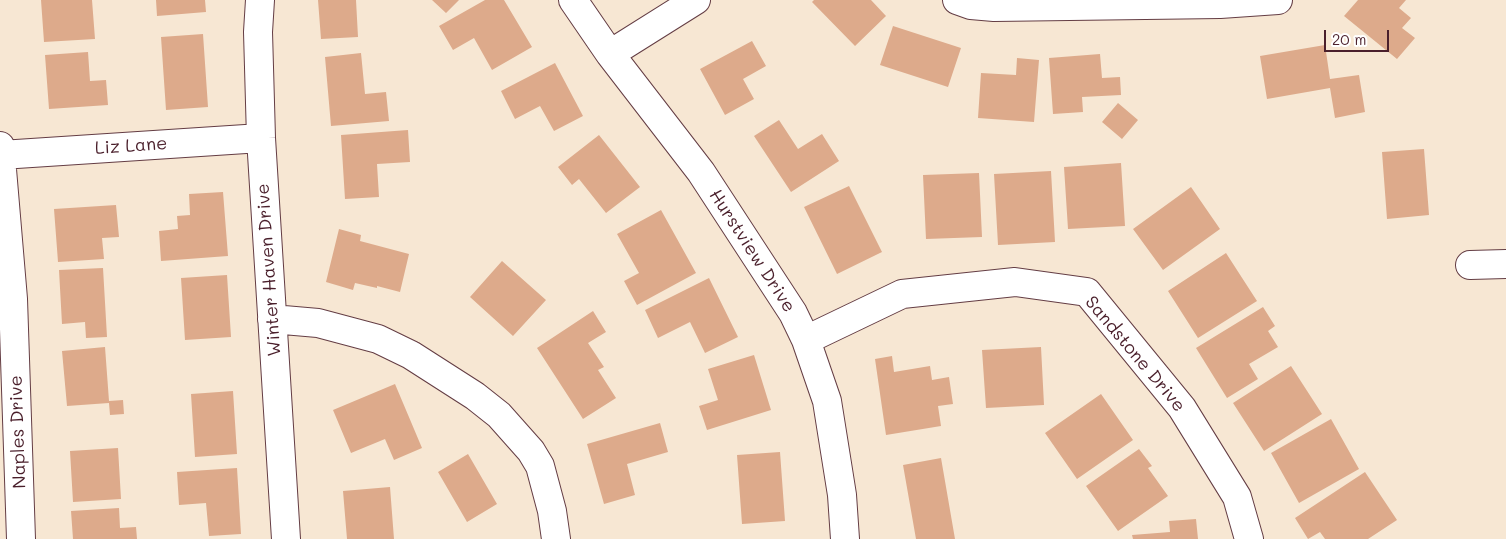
<!DOCTYPE html>
<style>
body{margin:0}
#map{position:relative;width:1506px;height:539px;overflow:hidden;background:#f7e7d3;font-family:Mali,sans-serif}
canvas{display:block}
.scale{position:absolute;left:1324px;top:30px;width:65px;height:22px;box-sizing:border-box;border:2px solid #4a1f2b;border-top:0;padding-left:6px;font-size:15px;line-height:18px;white-space:nowrap;color:#4a1f2b;-webkit-text-stroke:4px #fff;paint-order:stroke}
</style>
<div id="map">
<canvas width="1506" height="539"></canvas>
<div class="scale">20 m</div>
</div>
<script>
const c = document.querySelector('canvas').getContext('2d');
c.lineJoin = 'round';
function fillPath(path, color) {
  c.fillStyle = color;
  c.fill(path, 'evenodd');
}
function poly(rows) {
  const path = new Path2D();
  for (const r of rows) {
    path.moveTo(r[0], r[1]);
    for (let i = 2; i < r.length; i += 2) path.lineTo(r[i], r[i + 1]);
  }
  return path;
}
function stroke(path, color, width, dash) {
  c.strokeStyle = color;
  c.lineWidth = width;
  c.lineCap = dash ? 'butt' : 'round';
  c.setLineDash(dash || []);
  c.stroke(path);
}
function write(font, color, halo, rows, align = 'center') {
  c.font = font + ' Mali,sans-serif';
  c.lineWidth = 5;
  c.setLineDash([]);
  c.textBaseline = 'middle';
  c.strokeStyle = halo;
  c.fillStyle = color;
  for (const [text, x, y, turn = 0] of rows) {
    c.save();
    c.translate(x, y);
    c.rotate((+turn || 0) * Math.PI / 180);
    c.textAlign = isNaN(turn) ? turn : align;
    if (halo) c.strokeText(text, 0, 0);
    c.fillText(text, 0, 0);
    c.restore();
  }
}
const building = poly([
 [41,0,92,0,95,39,44,42],
 [156,0,205,0,206,12,157,16],
 [318,0,356,0,358,37,321,39],
 [432,0,459,0,446,13],
 [485,0,504,0,532,47,492,70,474,38,453,50,439,26],
 [814,0,871,0,886,16,855,46,812,2],
 [1358,0,1406,0,1399,8,1411,18,1402,28,1415,38,1397,59,1344,16],
 [893,26,961,48,948,87,880,65],
 [203,34,208,107,166,110,161,37],
 [752,41,766,66,743,79,754,99,725,115,700,69],
 [1325,45,1330,79,1359,75,1365,112,1335,118,1330,88,1267,99,1260,56],
 [88,52,90,81,106,80,108,105,49,109,45,55],
 [361,53,365,94,386,92,389,121,331,126,325,57],
 [1100,54,1102,78,1120,77,1121,95,1082,97,1083,112,1053,114,1049,58],
 [1017,58,1039,60,1034,122,978,118,981,73,1016,75],
 [555,63,583,116,554,131,540,106,515,119,501,91],
 [1118,103,1138,120,1122,139,1102,122],
 [779,120,798,149,822,134,839,161,791,192,754,136],
 [408,130,410,162,377,164,379,197,345,199,341,135],
 [599,135,640,187,606,213,579,179,572,185,558,167],
 [1424,149,1429,215,1387,219,1382,152],
 [1121,163,1125,226,1068,229,1064,167],
 [1051,171,1055,242,998,245,994,174],
 [979,173,982,237,926,239,923,175],
 [849,186,882,252,837,274,804,207],
 [1191,187,1220,229,1163,270,1133,229],
 [223,192,228,256,161,261,159,231,178,229,177,216,190,215,189,194],
 [116,205,119,237,102,238,104,259,58,262,54,209],
 [661,210,696,273,637,305,624,281,639,273,617,234],
 [339,229,361,235,360,241,409,254,400,292,377,286,377,288,355,283,353,290,326,282],
 [1226,253,1257,301,1198,338,1168,291],
 [502,261,546,300,513,336,470,297],
 [103,268,107,337,86,338,85,322,62,324,59,270],
 [227,275,231,337,185,340,181,278],
 [709,278,738,337,705,353,690,322,658,338,645,310],
 [1263,307,1275,326,1268,331,1278,347,1249,364,1258,379,1227,398,1196,348],
 [593,311,606,332,588,343,604,367,598,370,616,398,583,419,537,348],
 [105,347,109,401,123,400,124,414,110,415,109,403,67,406,62,351],
 [1041,347,1044,405,986,408,982,350],
 [754,355,771,410,707,430,699,406,718,400,708,369],
 [892,356,894,372,930,366,932,380,949,377,953,404,938,406,941,426,886,435,875,359],
 [1291,366,1322,414,1264,451,1233,403],
 [395,384,422,448,394,460,385,439,351,453,333,410],
 [233,391,237,454,195,457,191,394],
 [1101,394,1133,440,1077,479,1045,433],
 [1331,419,1359,469,1299,503,1271,453],
 [660,423,668,452,627,464,635,495,604,504,587,444],
 [118,448,121,499,73,502,70,451],
 [1139,449,1152,466,1148,468,1168,496,1118,531,1086,486],
 [780,452,785,521,742,524,737,455],
 [468,454,497,504,467,522,438,472],
 [941,458,955,539,916,539,903,465],
 [237,468,241,534,209,536,206,503,179,505,177,472],
 [1365,472,1397,520,1368,539,1325,539,1320,532,1308,539,1295,518],
 [390,487,394,539,347,539,343,491],
 [119,508,120,528,136,527,137,539,73,539,71,511],
 [1196,519,1198,539,1133,539,1132,535,1170,532,1169,521]
]);
const minor = poly([
 [260,0,258,32,261,138,286,539],
 [573,0,610,54,701,172,793,313,806,340,827,401,842,495,845,539],
 [957,0,971,5,994,7,1220,4,1278,0],
 [610,54,696,0],
 [0,146,13,299,21,539],
 [1,155,261,138],
 [1470,265,1506,264],
 [272,319,318,323,378,339,411,355,475,396,499,415,531,451,540,466,552,511,556,539],
 [806,340,902,294,1015,282,1087,292,1182,408,1237,497,1249,539]
]);
const streetNames = [
 ["Liz Lane",131,146,-4],
 ["Hurstview Drive",752,251,57],
 ["Winter Haven Drive",269,270,-94],
 ["Sandstone Drive",1135,354,50],
 ["Naples Drive",18,432,-92]
];
fillPath(building, '#ddaa8b');
stroke(minor, '#643d44', 30);
stroke(minor, '#fff', 28);
write('18px', '#4a1f2b', '#fff', streetNames);
</script>
